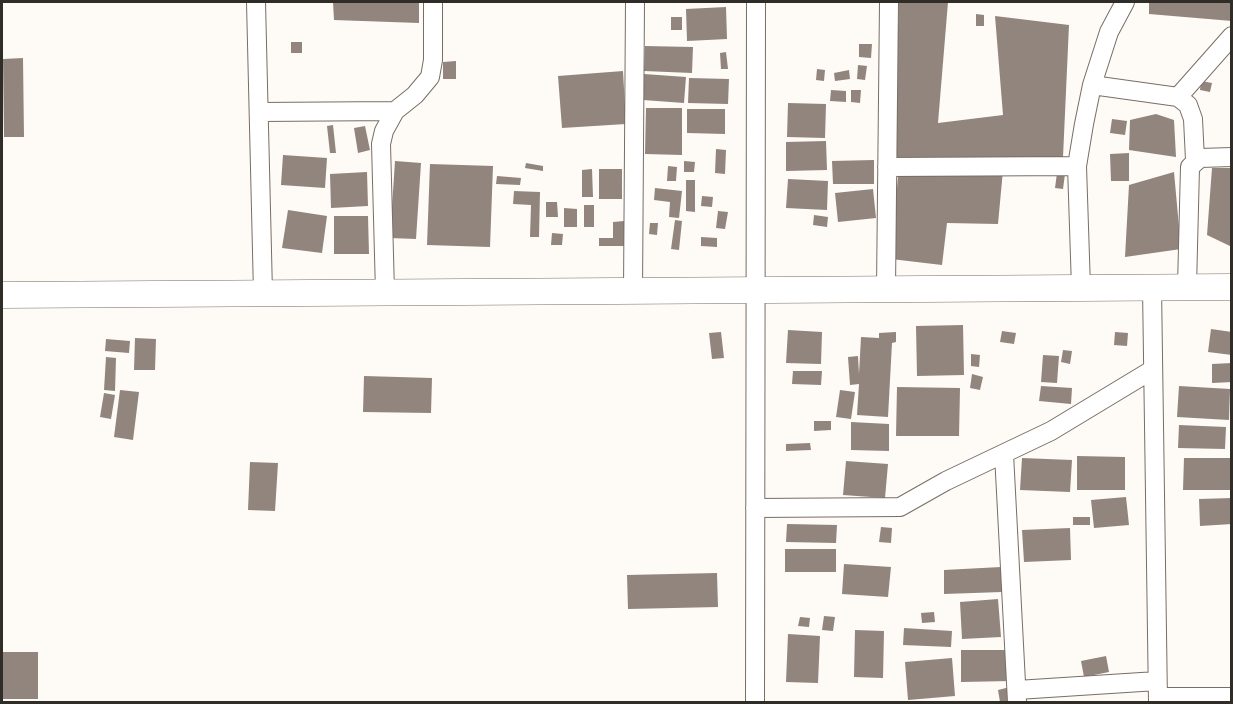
<!DOCTYPE html>
<style>
body{margin:0}
#map{position:relative;width:1233px;height:704px;overflow:hidden;background:#fefaf6;font-family:"Fira Sans Condensed",sans-serif}
canvas{display:block}
.frame{position:absolute;inset:0;border:3px solid #302c28;pointer-events:none}
</style>
<div id="map">
<canvas width="1233" height="704"></canvas>
<div class="frame"></div>
</div>
<script>
const c = document.querySelector('canvas').getContext('2d');
c.lineJoin = 'round';
function fillPath(path, color) {
  c.fillStyle = color;
  c.fill(path, 'evenodd');
}
function poly(rows) {
  const path = new Path2D();
  for (const r of rows) {
    path.moveTo(r[0], r[1]);
    for (let i = 2; i < r.length; i += 2) path.lineTo(r[i], r[i + 1]);
  }
  return path;
}
function stroke(path, color, width, dash) {
  c.strokeStyle = color;
  c.lineWidth = width;
  c.lineCap = dash ? 'butt' : 'round';
  c.setLineDash(dash || []);
  c.stroke(path);
}
const building = poly([
 [333,2,419,2,419,23,334,20],
 [899,2,948,2,938,123,1003,115,995,16,1069,25,1063,157,893,161],
 [1149,2,1232,2,1232,21,1149,14],
 [726,7,727,39,687,41,686,9],
 [976,14,984,15,984,26,976,26],
 [671,17,682,17,682,30,671,30],
 [291,42,302,42,302,53,291,53],
 [859,44,872,44,871,58,859,57],
 [645,46,693,47,692,73,644,71],
 [726,52,728,69,721,69,720,53],
 [23,58,24,137,4,137,3,59],
 [456,61,456,79,443,79,443,62],
 [858,65,867,66,865,80,857,79],
 [817,69,825,70,824,81,816,80],
 [849,70,850,79,835,81,834,73],
 [623,71,626,124,562,128,558,76],
 [644,74,686,77,684,103,643,100],
 [689,78,729,79,728,104,688,103],
 [1201,81,1212,83,1210,92,1200,90],
 [831,90,846,91,846,102,830,101],
 [851,90,861,90,860,103,851,102],
 [788,103,826,104,825,138,787,137],
 [646,108,682,108,682,155,645,154],
 [687,109,725,109,725,134,687,133],
 [1156,114,1174,120,1176,157,1129,150,1130,120],
 [1112,119,1127,121,1125,135,1110,133],
 [333,125,336,153,330,153,327,126],
 [365,126,370,150,358,153,354,128],
 [826,141,827,170,786,171,786,142],
 [716,149,726,150,725,174,715,173],
 [1129,153,1129,181,1111,181,1110,154],
 [283,155,327,158,325,188,281,185],
 [874,160,874,184,833,184,832,161],
 [395,161,421,163,416,239,390,238],
 [684,161,695,162,694,172,684,172],
 [526,163,543,166,543,171,525,168],
 [430,164,493,166,490,247,427,245],
 [668,166,677,167,676,181,667,181],
 [1212,168,1232,168,1232,247,1207,235],
 [592,169,593,197,582,197,582,170],
 [599,169,622,169,622,199,599,199],
 [1003,170,998,224,947,223,942,265,891,259,898,176],
 [367,172,368,206,331,208,330,174],
 [1174,172,1181,249,1125,257,1129,185],
 [1057,173,1065,174,1063,189,1055,188],
 [497,176,521,178,520,185,496,184],
 [788,179,828,181,827,210,786,208],
 [686,180,695,180,695,212,686,211],
 [655,188,682,191,679,218,669,217,670,202,654,200],
 [873,189,876,218,838,222,835,193],
 [514,191,540,192,539,237,530,237,531,205,513,204],
 [702,196,713,197,712,207,701,206],
 [546,202,557,202,558,217,546,217],
 [584,205,594,205,594,227,584,227],
 [564,208,577,209,577,227,564,227],
 [288,210,327,216,322,253,282,248],
 [718,211,728,212,725,229,716,228],
 [814,215,828,217,827,227,813,225],
 [334,216,368,216,369,254,334,254],
 [675,220,682,221,679,250,671,249],
 [624,221,625,246,599,246,599,238,613,238,613,222],
 [650,223,658,223,657,235,649,234],
 [552,233,563,234,562,245,551,245],
 [701,237,717,238,717,247,701,246],
 [963,325,964,375,917,376,916,326],
 [1211,329,1232,332,1232,355,1208,352],
 [788,330,822,332,821,364,786,363],
 [1002,331,1016,333,1014,344,1000,342],
 [721,332,724,358,712,359,709,333],
 [896,332,896,342,892,343,888,417,857,415,859,384,850,385,848,357,858,356,859,374,861,337,879,338,879,333],
 [1115,332,1128,333,1127,346,1114,345],
 [135,338,156,339,155,370,134,370],
 [106,339,130,341,129,353,105,351],
 [1063,350,1072,351,1070,364,1061,362],
 [971,354,980,355,979,367,971,366],
 [1043,355,1059,356,1057,383,1041,382],
 [106,357,116,358,115,391,104,390],
 [1232,363,1232,382,1212,383,1212,364],
 [793,371,822,371,821,385,792,384],
 [972,374,983,377,980,390,970,388],
 [364,376,432,378,431,413,363,412],
 [1041,386,1072,388,1071,404,1039,401],
 [1179,386,1230,389,1229,420,1177,417],
 [897,387,960,388,959,436,896,436],
 [120,390,139,392,133,440,114,437],
 [840,390,855,392,851,419,836,417],
 [104,393,115,395,111,419,100,417],
 [814,421,831,421,831,430,814,431],
 [851,422,889,424,889,451,851,450],
 [1179,425,1226,427,1225,449,1178,448],
 [810,443,811,450,786,451,786,444],
 [1077,456,1125,457,1125,490,1077,490],
 [1022,458,1072,460,1070,492,1020,490],
 [1184,458,1232,458,1232,490,1183,490],
 [846,461,888,464,885,498,843,495],
 [250,462,278,463,275,511,248,510],
 [1126,497,1129,525,1094,528,1091,500],
 [1232,498,1232,524,1200,526,1199,499],
 [1073,517,1090,517,1090,525,1073,525],
 [787,524,837,525,836,543,786,542],
 [881,527,892,528,891,543,879,542],
 [1070,528,1071,560,1024,562,1022,530],
 [785,549,836,549,836,572,785,572],
 [844,564,891,567,888,597,842,594],
 [1001,567,1002,592,944,594,944,570],
 [717,573,718,607,628,609,627,575],
 [998,599,1001,637,962,639,960,602],
 [934,612,935,622,922,623,921,613],
 [824,616,835,617,833,631,822,630],
 [800,617,810,618,809,627,798,626],
 [904,628,952,631,951,647,903,645],
 [855,630,884,631,883,678,854,677],
 [788,634,820,636,818,683,786,682],
 [961,650,1011,650,1011,681,961,682],
 [2,652,38,652,38,699,2,699],
 [1106,656,1109,672,1084,677,1081,661],
 [952,658,955,696,908,700,905,662],
 [1010,687,1012,700,1000,702,998,690]
]);
const street = poly([
 [256,2,263,293],
 [1092,85,1178,97,1188,105,1193,119,1195,160],
 [1178,97,1232,36],
 [259,112,395,111],
 [887,167,1077,166],
 [1152,287,1158,702],
 [1187,287,1190,167,1200,158,1232,157],
 [1081,288,1077,166,1084,124,1092,85,1109,32,1125,2],
 [886,289,889,2],
 [633,291,635,2],
 [385,292,381,144,384,131,395,111,415,95,430,77,433,60,433,2],
 [1004,454,1017,702],
 [755,508,900,507,946,481,1051,431,1152,370],
 [1017,690,1157,681],
 [1158,697,1232,697],
 [755,702,756,2]
]);
const secondary = poly([
 [2,295,1232,287]
]);
fillPath(building, '#91857e');
stroke(street, '#786e65', 20);
stroke(secondary, '#786e65', 27);
stroke(street, '#fff', 18);
stroke(secondary, '#fff', 26);
</script>
